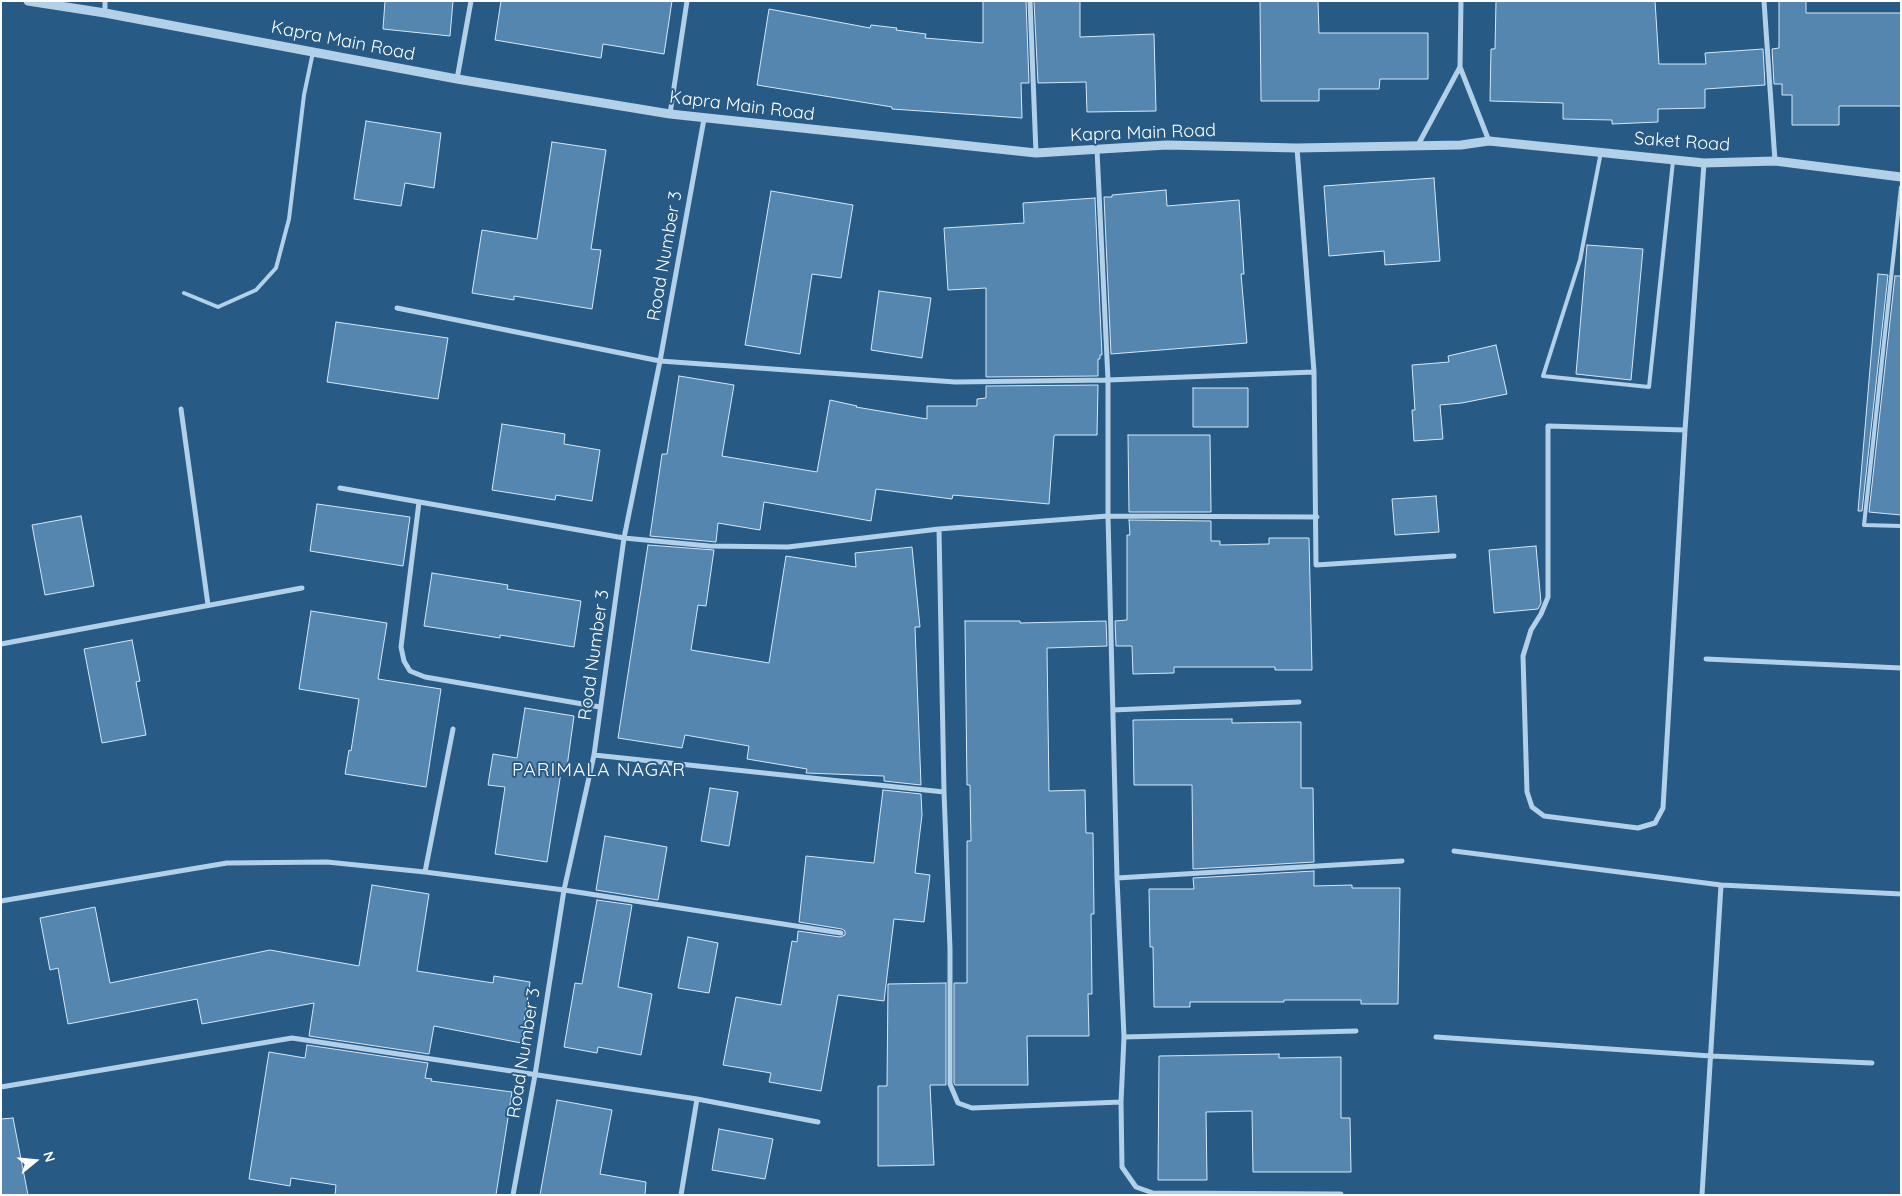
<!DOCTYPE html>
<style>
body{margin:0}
#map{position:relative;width:1902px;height:1196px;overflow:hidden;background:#275a85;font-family:Quicksand,sans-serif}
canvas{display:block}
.frame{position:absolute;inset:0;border:2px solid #fff;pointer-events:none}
.north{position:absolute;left:10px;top:1136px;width:50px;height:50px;-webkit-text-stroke:4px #275a85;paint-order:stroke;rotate:73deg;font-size:14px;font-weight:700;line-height:20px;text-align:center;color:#fff}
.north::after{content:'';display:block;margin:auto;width:18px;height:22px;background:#fff;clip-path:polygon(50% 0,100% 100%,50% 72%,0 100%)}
</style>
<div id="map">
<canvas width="1902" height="1196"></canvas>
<div class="frame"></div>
<div class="north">N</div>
</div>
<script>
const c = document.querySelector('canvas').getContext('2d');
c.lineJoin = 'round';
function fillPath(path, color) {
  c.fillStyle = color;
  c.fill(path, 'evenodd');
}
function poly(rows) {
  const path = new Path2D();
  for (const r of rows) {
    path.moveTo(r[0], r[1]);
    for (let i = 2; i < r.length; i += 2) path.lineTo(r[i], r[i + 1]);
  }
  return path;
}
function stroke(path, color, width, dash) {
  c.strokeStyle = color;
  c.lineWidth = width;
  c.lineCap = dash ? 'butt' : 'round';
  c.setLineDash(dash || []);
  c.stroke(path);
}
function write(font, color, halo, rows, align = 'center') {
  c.font = font + ' Quicksand,sans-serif';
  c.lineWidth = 4;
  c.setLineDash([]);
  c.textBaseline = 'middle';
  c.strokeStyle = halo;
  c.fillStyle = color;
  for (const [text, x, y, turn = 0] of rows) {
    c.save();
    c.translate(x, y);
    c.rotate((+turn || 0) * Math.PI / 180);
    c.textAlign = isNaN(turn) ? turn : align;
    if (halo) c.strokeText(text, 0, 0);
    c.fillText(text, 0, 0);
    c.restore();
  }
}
const building = poly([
 [385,1,453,1,450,36,383,29,385,1],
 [501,1,672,1,664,54,603,44,601,58,495,40,501,1],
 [983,1,1026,1,1029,83,1021,83,1022,118,892,109,892,107,757,85,769,9,870,28,871,25,897,28,896,30,926,34,925,38,983,43,983,1],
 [1034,1,1080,1,1080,37,1154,34,1156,111,1087,112,1086,82,1038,83,1034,1],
 [1260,1,1318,1,1319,33,1428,33,1428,79,1380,79,1379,89,1319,89,1319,101,1261,101,1260,1],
 [1496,1,1655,1,1659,64,1706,64,1705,53,1763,49,1765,85,1705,89,1705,108,1658,109,1658,122,1612,124,1612,120,1563,119,1563,103,1490,101,1491,49,1495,49,1496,1],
 [1779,1,1806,1,1806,13,1901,13,1901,106,1839,106,1839,125,1792,125,1792,95,1782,95,1782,84,1774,84,1772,49,1779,48,1779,1],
 [366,121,441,133,434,188,405,183,401,206,354,199,366,121],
 [552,142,606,150,591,249,601,250,592,309,514,296,514,300,472,293,482,230,537,239,552,142],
 [1434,178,1440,261,1385,265,1384,251,1329,256,1324,186,1434,178],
 [1166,190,1167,206,1239,200,1244,274,1241,274,1247,343,1111,354,1104,197,1112,197,1112,195,1166,190],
 [771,191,853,205,841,278,812,274,800,354,745,345,771,191],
 [1095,198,1102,355,1100,355,1100,359,1098,359,1098,376,986,377,986,288,948,290,944,228,1024,223,1023,203,1095,198],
 [1587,245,1643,249,1631,380,1576,374,1587,245],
 [1878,274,1888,275,1862,511,1858,511,1878,274],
 [1895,276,1901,276,1901,515,1869,512,1895,276],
 [879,291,931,298,922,358,871,350,879,291],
 [336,322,448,338,438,399,327,382,336,322],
 [1496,345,1507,394,1462,403,1440,405,1443,439,1414,441,1412,410,1415,410,1412,365,1449,362,1448,356,1496,345],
 [679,376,734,385,722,456,817,472,830,400,857,406,856,407,927,419,927,406,977,406,977,399,986,398,986,386,1098,385,1097,435,1055,435,1054,436,1049,504,953,495,952,499,876,489,871,521,764,502,760,530,718,523,716,542,650,536,662,454,667,454,679,376],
 [1193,388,1248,388,1248,427,1193,427,1193,388],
 [502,424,565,434,564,444,600,450,592,501,556,495,555,500,492,490,502,424],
 [1128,435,1210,435,1211,512,1129,512,1128,435],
 [1436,496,1439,532,1395,535,1392,499,1436,496],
 [317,504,410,517,403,566,310,551,317,504],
 [81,516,94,586,45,595,32,525,81,516],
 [1129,520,1211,521,1211,541,1220,541,1220,545,1269,544,1269,538,1309,538,1312,670,1275,670,1275,667,1174,667,1174,673,1133,674,1132,646,1116,646,1115,621,1127,620,1127,535,1130,535,1129,520],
 [648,545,714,550,706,606,698,605,691,650,769,663,786,556,856,567,855,553,912,547,920,627,915,627,921,785,884,781,884,776,806,773,807,769,747,759,749,746,685,735,682,748,618,738,648,545],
 [1536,546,1541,603,1538,609,1494,613,1489,550,1536,546],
 [432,573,508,585,507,589,581,601,574,647,500,635,500,638,424,626,432,573],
 [311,611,387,623,378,679,441,689,426,787,345,774,349,750,351,751,359,699,299,689,311,611],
 [965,621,1020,621,1020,623,1106,621,1107,646,1047,648,1049,791,1085,790,1086,833,1093,833,1094,914,1091,914,1092,994,1088,994,1089,1036,1027,1036,1028,1085,955,1085,954,1083,954,983,967,983,967,841,971,841,970,785,967,785,965,621],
 [132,640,140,681,136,682,146,735,102,743,84,649,132,640],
 [525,708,574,716,567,767,562,766,547,862,495,854,505,787,488,785,493,754,517,758,525,708],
 [1232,719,1232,723,1301,722,1301,788,1313,788,1314,862,1193,869,1192,785,1134,785,1133,720,1232,719],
 [710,788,738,792,729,846,701,841,710,788],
 [883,790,921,794,922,815,915,873,930,875,924,922,894,919,884,1001,838,995,821,1091,769,1082,771,1073,723,1065,736,997,781,1005,792,941,797,942,798,931,840,937,845,935,845,931,842,929,799,922,806,856,874,863,883,790],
 [605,836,667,847,658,900,596,890,605,836],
 [1314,871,1314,886,1352,885,1352,888,1400,888,1398,1004,1361,1004,1361,1000,1284,1000,1284,1002,1190,1002,1190,1007,1154,1007,1153,947,1150,947,1149,889,1194,889,1193,878,1314,871],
 [372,885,429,894,417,971,493,983,494,976,530,982,521,1043,434,1026,429,1054,309,1036,314,1003,202,1024,197,999,68,1024,58,968,50,970,40,918,95,907,110,983,270,950,359,966,372,885],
 [597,900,632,905,618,987,652,994,641,1055,598,1047,597,1053,564,1047,575,983,582,984,597,900],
 [688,937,718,943,709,993,678,988,688,937],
 [946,983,946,1085,930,1085,934,1165,878,1166,878,1086,887,1086,888,984,946,983],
 [307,1045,428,1063,425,1078,432,1079,431,1081,512,1092,496,1195,335,1195,336,1185,291,1178,290,1186,249,1179,269,1052,305,1058,307,1045],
 [1279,1054,1279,1058,1341,1057,1341,1118,1350,1118,1351,1172,1253,1172,1252,1111,1206,1112,1207,1180,1158,1180,1159,1056,1279,1054],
 [557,1100,612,1110,600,1174,646,1182,645,1195,540,1195,557,1100],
 [13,1118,28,1195,1,1195,1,1119,13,1118],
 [719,1129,773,1139,765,1179,712,1170,719,1129]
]);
const service = poly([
 [1601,152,1580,260,1543,376,1649,387,1673,161],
 [1901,187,1864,525,1901,526],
 [184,293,218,307,256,290,276,268,289,219,304,95,313,52]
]);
const minor = poly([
 [1030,1,1036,153],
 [1461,1,1460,67,1489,141],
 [1764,1,1775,161],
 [105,13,105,1],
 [457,79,471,1],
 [670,114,687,1],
 [1418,145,1460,67],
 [1297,148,1314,372,1316,565,1454,556],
 [1097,150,1108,380,1108,516,1117,878,1124,1037,1121,1102,1122,1167,1136,1187,1153,1193,1341,1194],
 [397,308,660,361,955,382,1108,380,1314,372],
 [181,409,208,605],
 [1685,430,1548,426,1548,597,1541,614,1531,630,1523,656,1527,792,1532,807,1544,816,1638,828,1655,823,1663,808,1685,430,1704,163],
 [340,488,624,538,709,546,788,547,939,529,1108,516,1317,517],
 [419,502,401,647,404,661,410,671,425,677,600,707],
 [939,529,944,792,950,949,950,1084,958,1103,972,1108,1121,1102],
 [1,644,302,588],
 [1706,659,1901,668],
 [1113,710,1299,702],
 [594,755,944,792],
 [1454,851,1721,885,1901,894],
 [425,872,453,729],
 [1117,878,1402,861],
 [1,901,227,863,327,862,425,872,564,890,841,933],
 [1124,1037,1356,1031],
 [1436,1037,1711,1056,1872,1063],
 [1,1087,292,1038,697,1099,818,1122],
 [513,1195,535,1075,564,890,594,755,624,538,660,361,704,119],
 [681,1195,697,1099],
 [1702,1195,1721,885]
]);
const tertiary = poly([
 [28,1,105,13,457,79,670,114,1036,153,1167,145,1297,148,1461,145,1489,141,1704,163,1775,161,1901,177]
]);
const streetNames = [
 ["Kapra Main Road",343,41,11],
 ["Kapra Main Road",742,106,7],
 ["Kapra Main Road",1143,133,-2],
 ["Saket Road",1682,142,4],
 ["Road Number 3",665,256,-80],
 ["Road Number 3",594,655,-82],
 ["Road Number 3",524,1053,-81]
];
const neighbourhoodNames = [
 ["PARIMALA NAGAR",599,770]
];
fillPath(building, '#5486af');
stroke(building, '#d6e8f6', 1);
stroke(service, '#b2d0e8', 4);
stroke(minor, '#b2d0e8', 5);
stroke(tertiary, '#b2d0e8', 9);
write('18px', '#fff', '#275a85', streetNames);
c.letterSpacing = '1px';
write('19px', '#fff', '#275a85', neighbourhoodNames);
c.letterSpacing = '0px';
</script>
